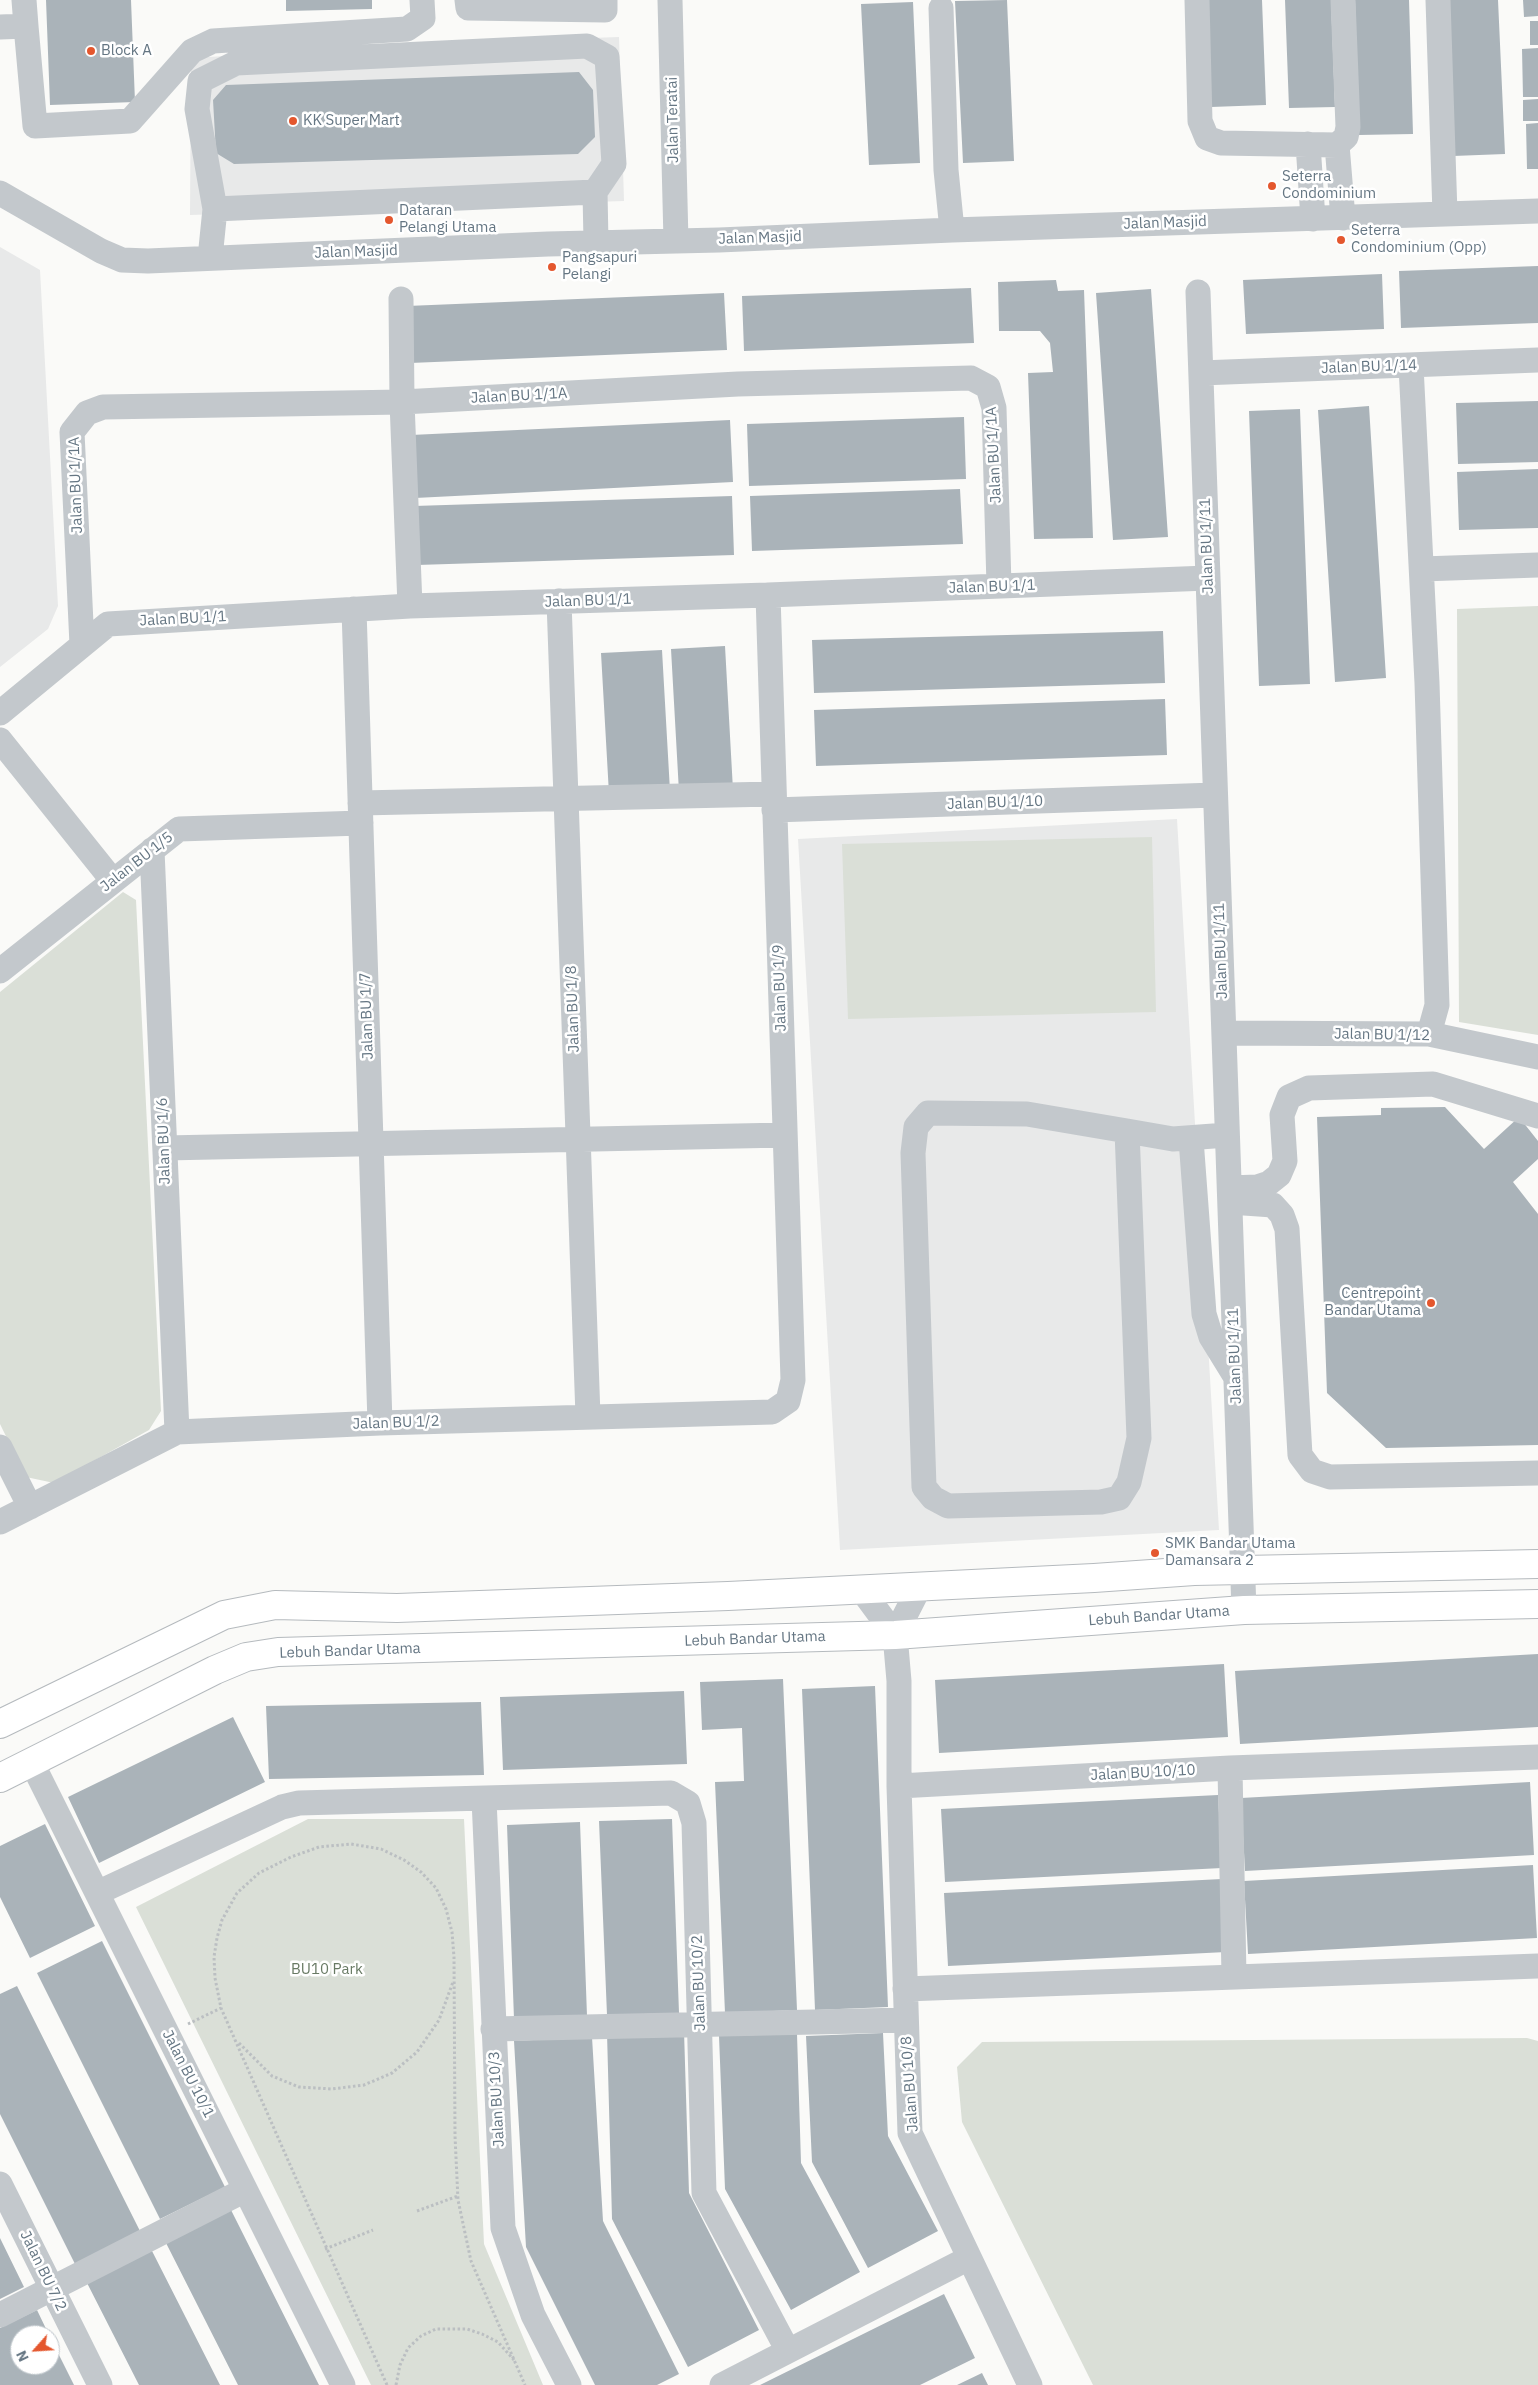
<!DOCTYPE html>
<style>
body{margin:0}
#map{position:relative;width:1538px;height:2385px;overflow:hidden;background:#fafaf8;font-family:"IBM Plex Sans",sans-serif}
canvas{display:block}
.north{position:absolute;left:10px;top:2325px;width:50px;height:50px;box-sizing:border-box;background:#fff;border:1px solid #c1c8cd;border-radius:50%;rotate:244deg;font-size:14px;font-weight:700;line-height:20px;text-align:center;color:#657683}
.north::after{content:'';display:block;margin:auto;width:18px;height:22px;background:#e4572e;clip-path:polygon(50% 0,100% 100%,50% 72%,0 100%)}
</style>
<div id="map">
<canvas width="1538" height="2385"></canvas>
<div class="north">N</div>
</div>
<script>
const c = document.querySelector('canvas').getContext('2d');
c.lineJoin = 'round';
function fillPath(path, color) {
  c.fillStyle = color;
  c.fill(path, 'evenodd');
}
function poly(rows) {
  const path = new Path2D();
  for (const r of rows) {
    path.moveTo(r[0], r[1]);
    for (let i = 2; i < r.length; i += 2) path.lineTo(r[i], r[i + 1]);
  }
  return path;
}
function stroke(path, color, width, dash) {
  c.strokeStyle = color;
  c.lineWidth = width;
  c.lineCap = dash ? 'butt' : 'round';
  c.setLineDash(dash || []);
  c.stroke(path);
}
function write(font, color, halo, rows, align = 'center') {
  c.font = font + ' "IBM Plex Sans",sans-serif';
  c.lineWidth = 5;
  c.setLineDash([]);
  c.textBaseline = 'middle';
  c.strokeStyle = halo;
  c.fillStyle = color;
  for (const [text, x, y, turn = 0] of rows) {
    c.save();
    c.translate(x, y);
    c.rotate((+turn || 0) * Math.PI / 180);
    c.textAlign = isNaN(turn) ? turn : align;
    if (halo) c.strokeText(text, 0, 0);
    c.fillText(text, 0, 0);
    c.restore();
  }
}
const built = poly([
 [619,37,624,201,190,215,191,58,449,43],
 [0,247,40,270,58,606,48,629,0,667],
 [1177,819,1219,1530,840,1550,798,839]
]);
const green = poly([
 [1538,606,1538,1035,1459,1022,1457,609],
 [1152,837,1156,1012,848,1019,842,844],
 [123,892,136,900,161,1411,149,1430,54,1483,26,1477,0,1424,0,992],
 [308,1819,464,1819,484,2244,543,2385,371,2385,136,1907],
 [1527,2038,1538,2041,1538,2385,1093,2385,962,2122,957,2067,982,2042]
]);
const building = poly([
 [46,0,131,0,135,102,50,105],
 [286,0,372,0,372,9,286,11],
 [1007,0,1014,161,963,163,955,1],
 [1207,0,1262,0,1266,105,1211,107],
 [1285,0,1331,0,1335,107,1289,108],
 [1355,0,1409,0,1413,134,1359,135],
 [1445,0,1498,0,1505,154,1453,156],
 [1523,0,1538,0,1538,16,1524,17],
 [913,2,920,163,869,165,861,4],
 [1530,21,1538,21,1538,45,1530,45],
 [1538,48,1538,97,1523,97,1522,49],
 [579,72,593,90,595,137,578,154,234,164,216,153,213,100,226,85],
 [1538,99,1538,121,1523,121,1523,100],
 [1538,123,1538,169,1527,169,1526,124],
 [1538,266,1538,323,1401,328,1399,271],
 [1382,274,1384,329,1246,334,1243,280],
 [1056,280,1058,291,1084,290,1093,538,1034,539,1028,373,1053,372,1050,343,1040,331,999,331,998,282],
 [971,288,974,343,744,351,742,296],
 [1151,289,1168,537,1113,540,1096,293],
 [724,293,727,350,410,363,407,306],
 [1538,401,1538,462,1458,464,1456,403],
 [1369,406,1386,678,1335,682,1318,410],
 [1300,409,1310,684,1259,686,1249,411],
 [964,417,966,479,749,486,747,424],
 [730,420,733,482,415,498,411,435],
 [1538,469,1538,528,1459,530,1457,472],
 [960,489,963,544,752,551,750,496],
 [732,496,734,555,417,565,414,506],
 [1163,631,1165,683,814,693,812,640],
 [725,646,733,790,679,792,671,649],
 [662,650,670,791,609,794,601,653],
 [1165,699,1167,755,816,766,814,710],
 [1445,1107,1484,1149,1519,1117,1538,1141,1538,1159,1513,1182,1538,1214,1538,1445,1386,1448,1327,1393,1317,1117,1381,1115,1381,1108],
 [1538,1654,1538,1727,1240,1744,1235,1671],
 [1224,1664,1228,1737,939,1753,935,1680],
 [783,1679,797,2010,725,2013,715,1782,744,1781,742,1728,702,1730,700,1682],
 [875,1686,888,2007,815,2010,802,1689],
 [684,1691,687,1764,503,1770,500,1697],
 [481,1702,484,1775,269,1779,266,1706],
 [233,1717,265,1782,99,1863,68,1797],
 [1530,1782,1534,1855,1245,1871,1241,1798],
 [1218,1795,1222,1868,945,1882,941,1809],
 [672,1819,679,2013,607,2015,599,1821],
 [580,1822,587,2016,514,2019,507,1825],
 [45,1824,95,1926,30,1958,0,1897,0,1846],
 [1533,1865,1537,1938,1248,1954,1244,1881],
 [1222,1879,1226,1952,948,1966,944,1893],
 [102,1941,225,2187,160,2219,37,1973],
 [17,1986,140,2231,75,2264,0,2114,0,1994],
 [684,2031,689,2193,759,2330,688,2367,612,2219,607,2033],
 [883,2033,888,2136,938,2231,868,2268,812,2162,806,2036],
 [797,2034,801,2163,860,2272,791,2310,725,2189,719,2036],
 [592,2037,603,2221,679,2374,657,2385,595,2385,526,2247,514,2041],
 [231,2210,319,2385,238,2385,166,2243],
 [0,2238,24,2287,0,2299],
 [151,2249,220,2385,139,2385,86,2281],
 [944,2294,975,2358,920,2385,760,2385],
 [37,2310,49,2335,20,2335,20,2365,50,2365,50,2337,74,2385,0,2385,0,2328],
 [982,2373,988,2385,957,2385]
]);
const path = poly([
 [188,2024,221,2008],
 [239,2043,272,2076,299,2087,332,2089,364,2085,392,2073,417,2052,439,2020,453,1982],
 [417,2211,458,2196],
 [325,2249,373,2230],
 [387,2385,221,2008,215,1978,214,1957,217,1938,222,1920,237,1893,259,1873,291,1857,319,1847,351,1844,381,1849,404,1860,421,1872,436,1888,446,1909,452,1932,454,1957,455,2136,458,2200,471,2261,525,2385],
 [396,2385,400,2365,408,2348,421,2336,436,2329,467,2329,482,2334,498,2342,514,2360]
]);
const minor = poly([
 [24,0,26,26],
 [467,0,468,8,605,10,605,0],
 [670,0,676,241],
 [1197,0,1200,121,1207,138,1221,143,1337,145,1346,137,1348,127,1343,0],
 [1438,0,1445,214],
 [941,8,946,170,952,230],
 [0,27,26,26,35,126,130,121,192,51,213,41,407,29,423,18,422,0],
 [1308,144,1313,219],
 [1337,145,1343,218],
 [0,193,101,251,122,260,148,261,548,244,719,240,952,230,1538,211],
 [215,209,595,192],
 [210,258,215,209,197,109,200,81,236,63,587,46,607,57,614,164,595,192,596,242],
 [1198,292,1244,1610],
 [401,299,402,402,410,606],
 [1411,366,1427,683,1437,1005,1429,1034],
 [1201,373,1538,360],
 [1422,569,1538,565],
 [559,601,588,1416],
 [354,609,380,1423],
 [82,645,72,432,87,413,103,407,402,402,738,384,971,378,988,387,994,408,999,586],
 [0,713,108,624,410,606,768,595,1208,578],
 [0,740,113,881],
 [360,803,774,794],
 [774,810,1215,795],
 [152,850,177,1432],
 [0,971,179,829,361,823],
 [1224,1033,1429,1034,1538,1057],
 [1127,1131,1139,1438,1129,1482,1119,1498,1101,1502,948,1506,933,1498,924,1487,913,1153,916,1127,928,1113,1027,1114,1127,1131,1173,1139,1227,1135],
 [1191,1139,1204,1314,1211,1337,1235,1376],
 [165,1148,785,1135],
 [1230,1188,1257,1187,1269,1183,1279,1175,1285,1161,1282,1115,1289,1097,1309,1088,1433,1084,1538,1116],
 [1230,1202,1273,1205,1282,1215,1287,1229,1300,1455,1312,1471,1330,1477,1538,1473],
 [0,1447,30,1507],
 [0,1522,177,1432,380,1423,772,1412,788,1401,793,1380,768,595],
 [920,1586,895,1635,899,1681,899,1786,910,2133,1030,2385],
 [861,1589,895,1635],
 [32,1763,343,2385],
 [1230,1768,1234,1977],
 [899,1786,1230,1768,1538,1757],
 [484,1799,503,2228,533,2315,569,2385],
 [97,1893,282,1807,299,1803,671,1793,688,1803,694,1823,704,2193,788,2351],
 [905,1989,1538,1966],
 [493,2029,906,2020],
 [0,2184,100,2385],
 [0,2315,245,2190],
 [722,2385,969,2258]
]);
const major = poly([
 [0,1724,224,1615,275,1605,397,1608,728,1596,1094,1578,1194,1571,1538,1564],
 [0,1778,215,1670,246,1657,278,1652,895,1635,1244,1610,1538,1604]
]);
const markers = [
 [91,51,5,"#e4572e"],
 [293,121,5,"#e4572e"],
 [1272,186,5,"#e4572e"],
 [389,220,5,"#e4572e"],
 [1341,240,5,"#e4572e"],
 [552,267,5,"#e4572e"],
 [1431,1303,5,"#e4572e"],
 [1155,1553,5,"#e4572e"]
];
const poiNames = [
 ["Block A",101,51],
 ["KK Super Mart",303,121],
 ["Seterra",1282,177],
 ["Condominium",1282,194],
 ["Dataran",399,211],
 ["Pelangi Utama",399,228],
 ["Seterra",1351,231],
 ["Condominium (Opp)",1351,248],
 ["Pangsapuri",562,258],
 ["Pelangi",562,275],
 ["Centrepoint",1421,1294,"right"],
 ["Bandar Utama",1421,1311,"right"],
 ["SMK Bandar Utama",1165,1544],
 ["Damansara 2",1165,1561]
];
const streetNames = [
 ["Jalan Teratai",673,120,-91],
 ["Jalan Masjid",1165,223,-2],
 ["Jalan Masjid",760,238,-2],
 ["Jalan Masjid",356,252,-2],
 ["Jalan BU 1/14",1369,367,-2],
 ["Jalan BU 1/1A",519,396,-3],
 ["Jalan BU 1/1A",994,455,-93],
 ["Jalan BU 1/1A",76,485,-92],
 ["Jalan BU 1/11",1207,546,-92],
 ["Jalan BU 1/1",992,587,-2],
 ["Jalan BU 1/1",588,601,-2],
 ["Jalan BU 1/1",183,619,-3],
 ["Jalan BU 1/10",995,803,-2],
 ["Jalan BU 1/5",137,862,-38],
 ["Jalan BU 1/11",1221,951,-92],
 ["Jalan BU 1/9",780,988,-92],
 ["Jalan BU 1/8",573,1009,-92],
 ["Jalan BU 1/7",367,1016,-92],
 ["Jalan BU 1/12",1382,1035,1],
 ["Jalan BU 1/6",164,1141,-92],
 ["Jalan BU 1/11",1235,1356,-92],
 ["Jalan BU 1/2",396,1423,-2],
 ["Lebuh Bandar Utama",1159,1616,-4],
 ["Lebuh Bandar Utama",755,1639,-2],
 ["Lebuh Bandar Utama",350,1651,-2],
 ["Jalan BU 10/10",1143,1773,-3],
 ["Jalan BU 10/2",699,1983,-92],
 ["Jalan BU 10/1",188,2074,63],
 ["Jalan BU 10/8",910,2084,-94],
 ["Jalan BU 10/3",497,2099,-93],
 ["Jalan BU 7/2",43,2271,64]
];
const parkNames = [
 ["BU10 Park",327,1970]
];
fillPath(built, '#e8e9e9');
fillPath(green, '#dadfd7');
fillPath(building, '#aab3b9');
stroke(major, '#b5babe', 30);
stroke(path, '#bbbfc2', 3, [2.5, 2.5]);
stroke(minor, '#c3c8cc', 25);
stroke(major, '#fff', 28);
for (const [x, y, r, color] of markers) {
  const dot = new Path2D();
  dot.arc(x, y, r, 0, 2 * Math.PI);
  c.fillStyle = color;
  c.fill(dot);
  stroke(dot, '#fff', 2);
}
write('15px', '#657683', '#fff', poiNames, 'left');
write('15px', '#657683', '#fff', streetNames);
write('15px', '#687a64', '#fff', parkNames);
</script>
